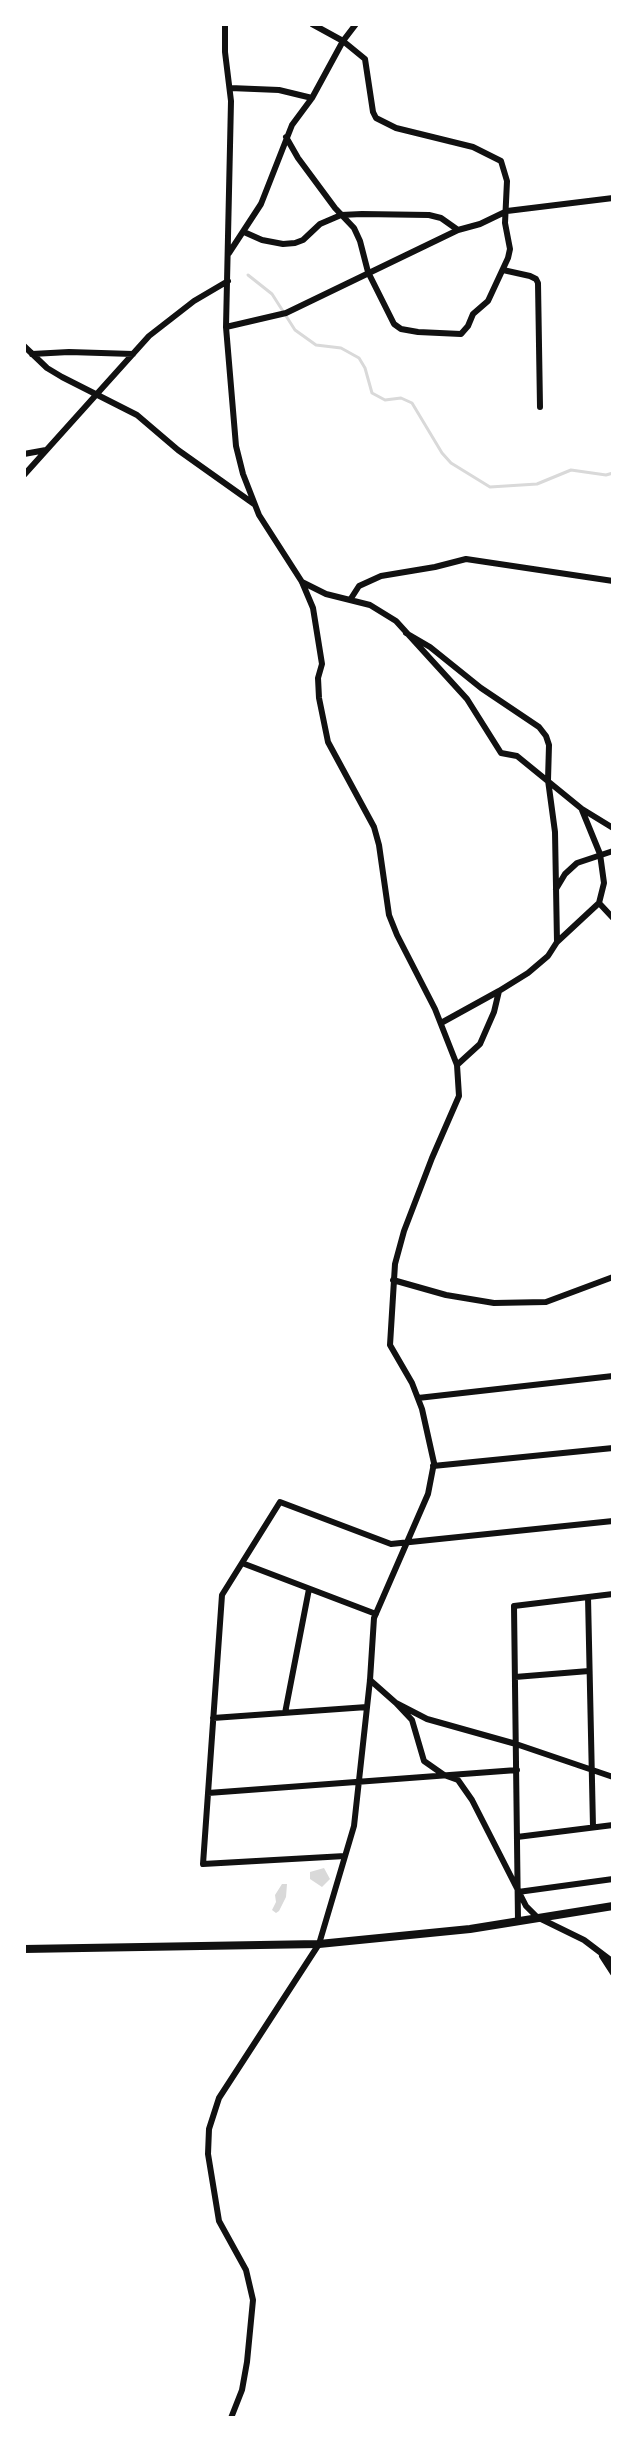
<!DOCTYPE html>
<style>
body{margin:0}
#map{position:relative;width:637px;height:2442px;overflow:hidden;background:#fff;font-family:Roboto,sans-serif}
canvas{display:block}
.frame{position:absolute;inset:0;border:26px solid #fff;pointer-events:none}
</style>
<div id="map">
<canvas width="637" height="2442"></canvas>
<div class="frame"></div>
</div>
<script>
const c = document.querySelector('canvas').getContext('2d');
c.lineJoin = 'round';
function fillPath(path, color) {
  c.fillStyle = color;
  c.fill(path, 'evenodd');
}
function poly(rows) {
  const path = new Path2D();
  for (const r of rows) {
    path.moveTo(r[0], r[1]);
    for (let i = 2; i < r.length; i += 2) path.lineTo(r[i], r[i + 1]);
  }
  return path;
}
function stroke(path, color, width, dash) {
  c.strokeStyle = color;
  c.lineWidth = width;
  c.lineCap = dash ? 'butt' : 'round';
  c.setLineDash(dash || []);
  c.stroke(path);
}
const water = poly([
 [324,1868,330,1879,322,1887,310,1879,310,1872],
 [282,1884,287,1884,286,1897,279,1911,276,1913,272,1910,276,1902,275,1895]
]);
const stream = poly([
 [248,275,272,294,295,330,316,345,341,348,359,358,365,368,372,393,385,400,401,398,412,403,442,453,451,463,490,487,537,484,571,470,606,475,613,473]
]);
const minor = poly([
 [225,24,225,52,231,101,226,327,236,446,243,474,259,515,302,582,313,608,322,664,318,678,319,698,328,742,374,827,379,845,389,915,397,935,435,1009,457,1065,459,1096,432,1158,404,1231,395,1264,390,1345,412,1383,422,1409,434,1463,428,1494,374,1618,370,1680,354,1826,319,1944,219,2098,209,2129,208,2154,219,2221,246,2270,253,2300,247,2362,242,2390,231,2418],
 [230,88,279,90,312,98],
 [286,137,298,158,335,208,354,228,360,241,368,272,394,324,401,329,418,332,461,334,468,326,473,314,488,301,508,258,510,249,505,223,507,181,501,161,473,147,396,128,376,118,373,112,365,59,343,41,312,24],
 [244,232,262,240,283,244,295,243,303,240,320,224,341,215,362,214,429,215,441,218,458,230,480,224,507,211,613,198],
 [229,253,261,204,292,125,312,98,343,41,356,24],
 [503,270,530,276,536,279,538,283,540,407],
 [226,327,286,313,458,230],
 [24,346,47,368,62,377,137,415,178,450,254,504],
 [32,354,69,352,133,354],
 [24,454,46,450],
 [24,475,149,336,194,301,228,281],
 [302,582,326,594,370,605,396,621,467,699,501,753,517,756,582,809,613,828],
 [350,600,359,586,381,576,435,567,466,559,613,581],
 [406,633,430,647,481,688,539,727,546,736,549,745,548,780,555,832,557,942,548,956,528,973,499,991,494,1012,480,1044,457,1065],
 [556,889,565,874,577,863,613,851],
 [599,903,613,918],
 [557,942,599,903,604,883,600,854,582,810],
 [441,1023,499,991],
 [393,1280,446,1295,494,1303,546,1302,613,1277],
 [418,1398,613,1376],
 [433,1466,613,1448],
 [242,1563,376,1614],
 [588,1597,593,1827],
 [515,1677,589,1671],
 [370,1680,396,1703,427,1719,516,1744,613,1777],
 [396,1703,412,1720,424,1761,444,1775,458,1780,472,1800,526,1906,537,1917,584,1940,613,1962],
 [285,1713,309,1589],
 [213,1718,367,1707],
 [208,1793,517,1770],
 [517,1837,613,1825],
 [345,1856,203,1864,222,1595,280,1502,391,1544,613,1521],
 [518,1892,613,1879],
 [518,1920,514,1606,613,1594],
 [602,1956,613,1973]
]);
const tertiary = poly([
 [24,1949,319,1944,470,1929,613,1906]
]);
fillPath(water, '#d9d9d9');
stroke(stream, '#d9d9d9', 3);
stroke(minor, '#111', 6);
stroke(tertiary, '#111', 8);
</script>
